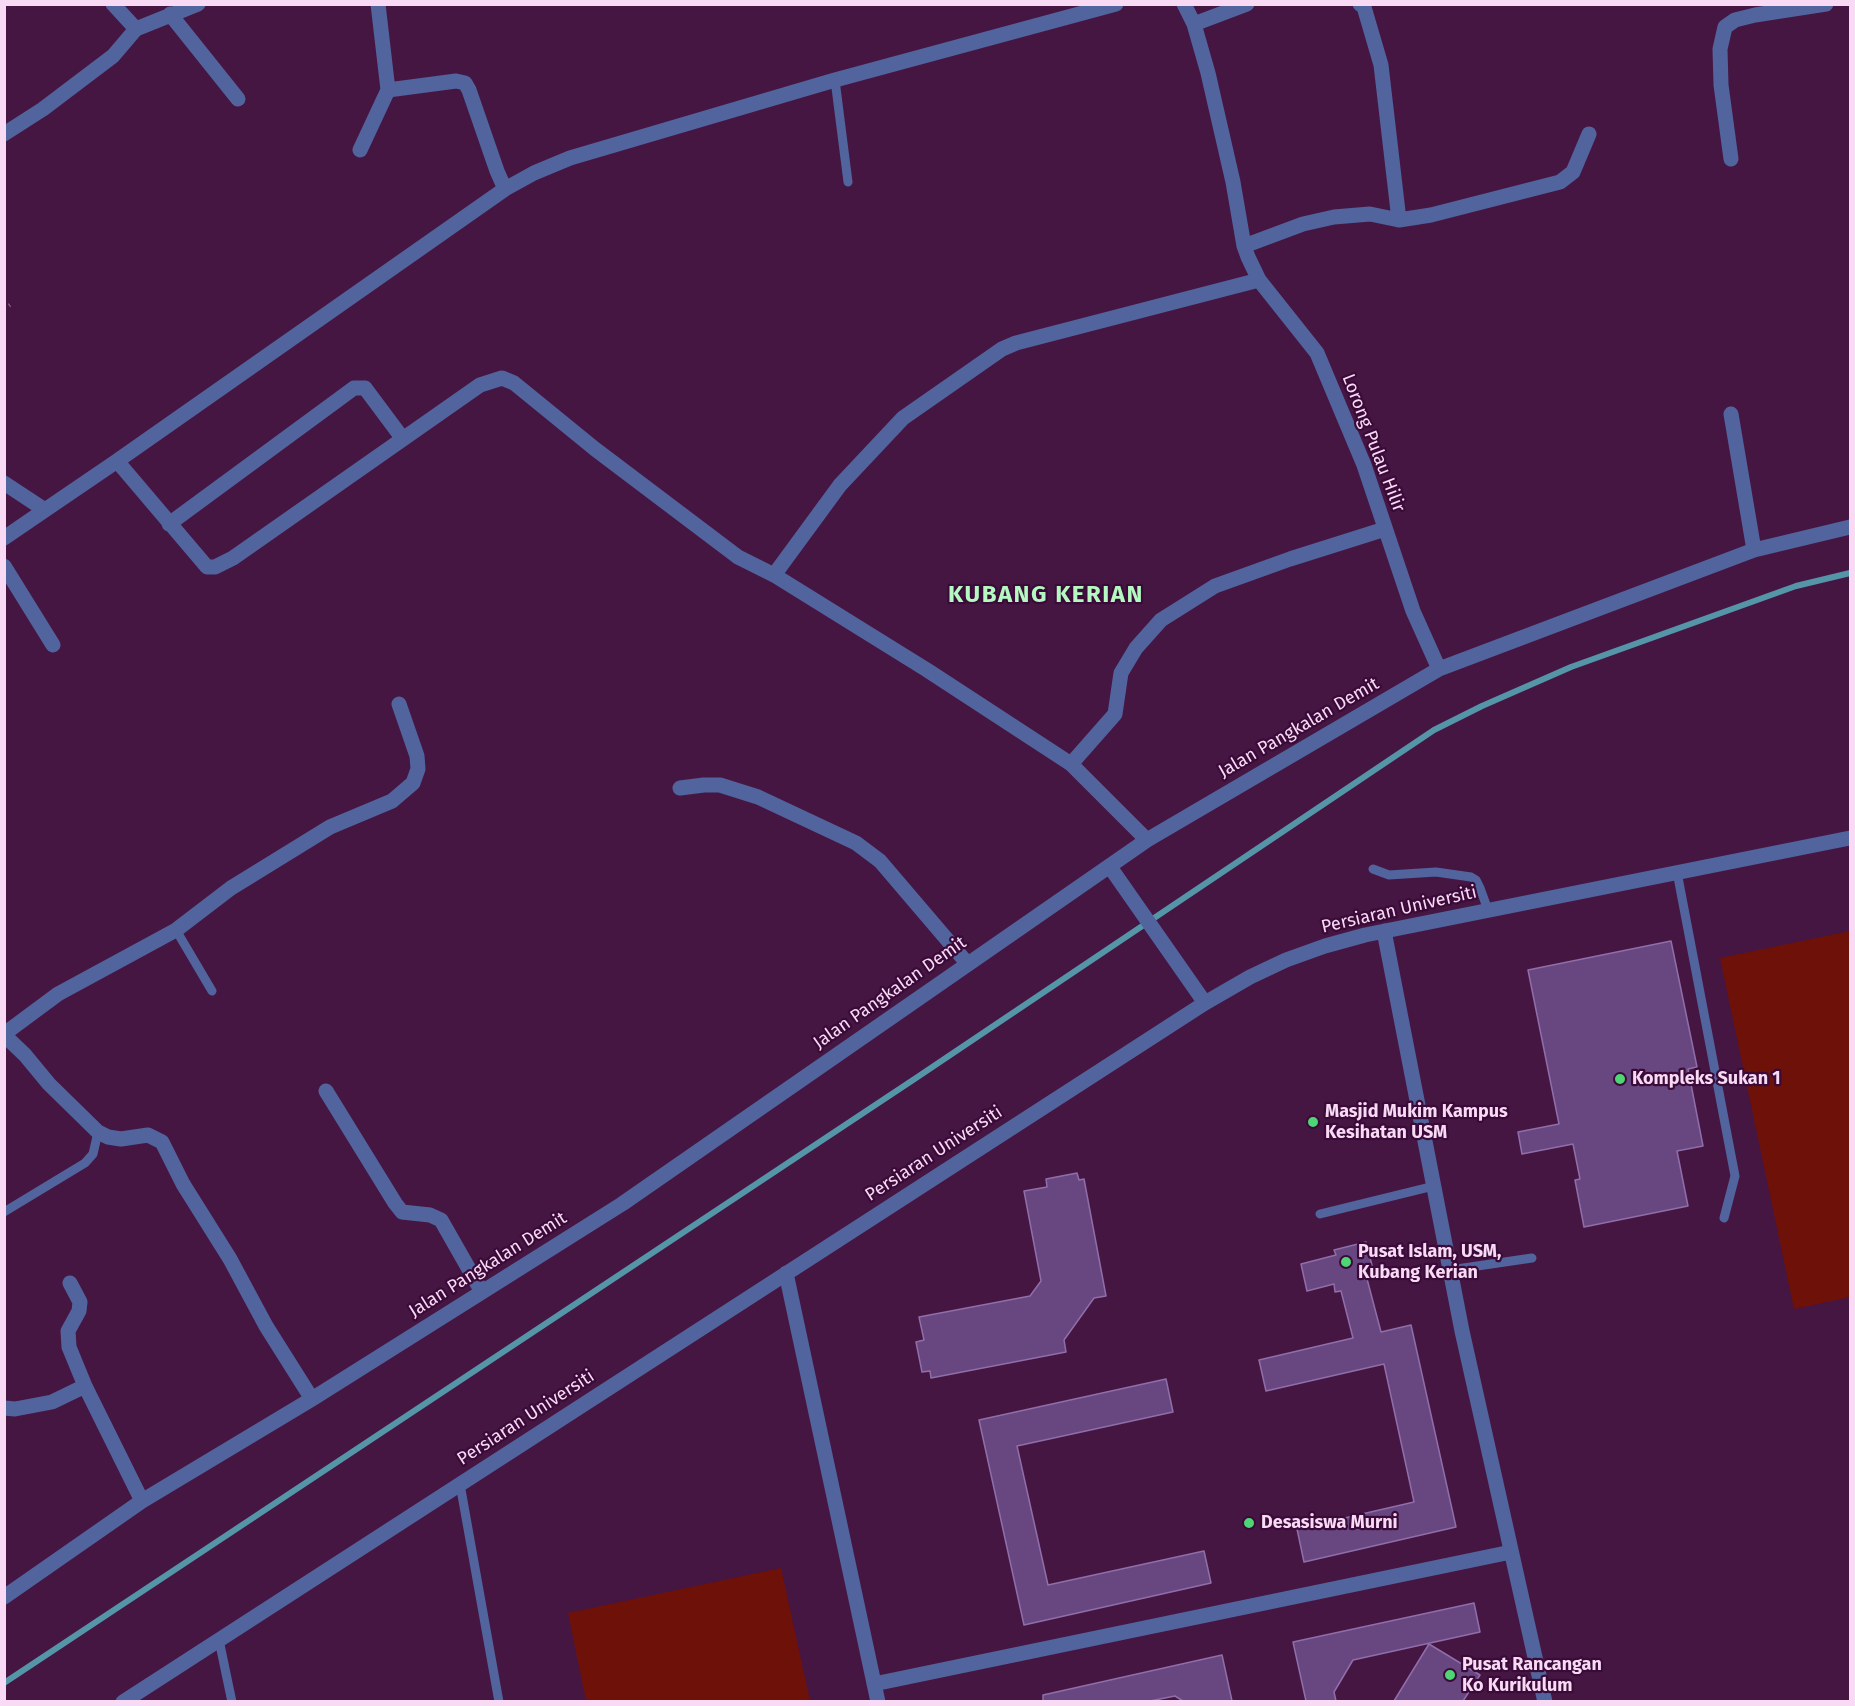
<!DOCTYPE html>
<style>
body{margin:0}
#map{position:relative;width:1855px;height:1706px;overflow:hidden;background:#461643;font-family:"Fira Sans",sans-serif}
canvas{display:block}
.frame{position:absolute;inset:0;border:6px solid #f8daf5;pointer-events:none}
</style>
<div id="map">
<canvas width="1855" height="1706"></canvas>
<div class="frame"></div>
</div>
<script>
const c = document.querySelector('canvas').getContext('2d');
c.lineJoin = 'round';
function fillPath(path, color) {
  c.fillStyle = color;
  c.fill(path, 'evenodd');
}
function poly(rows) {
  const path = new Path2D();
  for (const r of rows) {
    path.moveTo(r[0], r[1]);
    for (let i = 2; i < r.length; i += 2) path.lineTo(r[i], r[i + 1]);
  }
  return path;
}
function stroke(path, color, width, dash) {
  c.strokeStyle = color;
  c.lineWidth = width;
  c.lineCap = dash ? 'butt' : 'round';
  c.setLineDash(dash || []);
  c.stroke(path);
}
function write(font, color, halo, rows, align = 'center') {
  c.font = font + ' "Fira Sans",sans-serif';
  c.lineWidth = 4.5;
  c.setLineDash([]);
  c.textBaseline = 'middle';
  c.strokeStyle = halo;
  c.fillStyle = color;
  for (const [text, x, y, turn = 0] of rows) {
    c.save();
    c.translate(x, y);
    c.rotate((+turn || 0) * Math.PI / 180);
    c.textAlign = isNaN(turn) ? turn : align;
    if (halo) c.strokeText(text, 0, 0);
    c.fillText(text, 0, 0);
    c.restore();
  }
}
const green = poly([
 [1850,931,1850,1297,1794,1309,1720,958],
 [781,1568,810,1701,586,1701,568,1613]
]);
const stream = poly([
 [4,1683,916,1078,1434,730,1482,706,1571,667,1796,586,1850,573]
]);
const building = poly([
 [1671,941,1697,1067,1688,1069,1703,1146,1677,1151,1688,1206,1584,1227,1575,1180,1580,1179,1573,1144,1522,1154,1518,1132,1559,1124,1528,970,1671,941],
 [1077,1173,1079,1180,1084,1179,1106,1296,1094,1298,1064,1340,1066,1352,931,1378,930,1371,922,1372,916,1342,924,1340,919,1317,1030,1296,1041,1281,1024,1191,1047,1187,1046,1179,1077,1173],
 [1366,1242,1374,1273,1366,1275,1381,1332,1411,1325,1456,1527,1304,1562,1297,1529,1414,1502,1384,1364,1266,1391,1259,1360,1353,1338,1341,1291,1335,1292,1334,1284,1307,1291,1301,1264,1336,1255,1334,1250,1366,1242],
 [1166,1379,1173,1412,1017,1446,1048,1585,1204,1551,1211,1583,1024,1625,979,1420,1166,1379],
 [1474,1603,1480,1632,1353,1660,1334,1692,1336,1701,1306,1701,1293,1642,1474,1603],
 [1429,1644,1480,1675,1463,1701,1394,1701,1429,1644],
 [1222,1655,1232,1701,1183,1701,1175,1696,1150,1701,1043,1701,1043,1695,1222,1655]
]);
const path = poly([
 [4,309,10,305]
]);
const lane = poly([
 [835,80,848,182],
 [1373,869,1389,875,1436,872,1471,877,1476,880,1480,888,1488,910],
 [1677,872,1735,1176,1724,1218],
 [176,930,212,991],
 [4,1212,85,1163,93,1154,98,1132],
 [1320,1214,1434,1186],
 [1450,1270,1532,1258],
 [460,1484,499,1702],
 [219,1640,232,1702]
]);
const street = poly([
 [113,4,136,29],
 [378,4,388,90],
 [1184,4,1194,24,1208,73,1233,182,1244,246,1248,257,1259,280,1317,353,1364,465,1413,611,1439,669],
 [1360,4,1364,7,1381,65,1399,220],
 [170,14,238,99],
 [1194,24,1247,4],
 [4,134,43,109,113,56,136,29,198,4],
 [360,150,388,90,456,81,465,83,469,90,497,171,505,189],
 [1731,159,1721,85,1720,49,1725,27,1735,20,1755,15,1826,4],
 [1244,246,1303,224,1334,217,1370,214,1399,220,1431,215,1560,182,1573,172,1589,134],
 [1731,414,1754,550],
 [117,461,505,189,534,173,570,158,835,80,1116,4],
 [4,483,45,510,117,461,207,567,215,567,233,558,480,385,502,378,514,383,595,449,738,557,774,575,927,670,1071,764,1147,840],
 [169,524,354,388,365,388,403,439],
 [4,538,45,510],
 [4,566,53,645],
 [774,575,840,485,903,418,1002,349,1016,343,1259,280],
 [1071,764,1115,714,1121,673,1136,648,1161,620,1215,586,1290,559,1385,529],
 [680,788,704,785,720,785,758,797,856,843,880,861,967,963],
 [1110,867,1205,1003],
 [1384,931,1462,1331,1545,1702],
 [4,1034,58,994,176,930,231,888,330,827,392,801,413,783,418,769,417,756,399,704],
 [4,1035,25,1055,49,1084,98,1132,108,1137,121,1139,148,1135,162,1142,183,1184,230,1259,266,1326,312,1399],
 [326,1091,395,1203,402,1212,430,1215,441,1220,482,1292],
 [786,1273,878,1702],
 [70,1283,80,1302,79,1311,68,1331,69,1347,85,1386,142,1501],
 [4,1408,15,1409,52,1402,85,1386],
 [4,1597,142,1501,312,1399,622,1204,1147,840,1439,669,1754,550,1850,527],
 [874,1684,1511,1552],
 [123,1702,1205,1003,1250,977,1286,960,1325,946,1365,935,1850,838]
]);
const markers = [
 [1620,1079,6,"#4ed675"],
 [1313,1122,6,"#4ed675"],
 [1346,1262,6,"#4ed675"],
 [1249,1523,6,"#4ed675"],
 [1450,1675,6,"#4ed675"]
];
const streetNames = [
 ["Lorong Pulau Hilir",1373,443,69],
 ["Jalan Pangkalan Demit",1299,728,-30],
 ["Persiaran Universiti",1399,910,-13],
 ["Jalan Pangkalan Demit",890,993,-35],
 ["Persiaran Universiti",934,1154,-33],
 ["Jalan Pangkalan Demit",488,1265,-32],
 ["Persiaran Universiti",526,1418,-33]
];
const poiNames = [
 ["Kompleks Sukan 1",1632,1079],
 ["Masjid Mukim Kampus",1325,1112],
 ["Kesihatan USM",1325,1133],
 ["Pusat Islam, USM,",1358,1252],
 ["Kubang Kerian",1358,1273],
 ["Desasiswa Murni",1261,1523],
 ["Pusat Rancangan",1462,1665],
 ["Ko Kurikulum",1462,1686]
];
const districtNames = [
 ["KUBANG KERIAN",1046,595]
];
fillPath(green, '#6e1109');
stroke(stream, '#5496a8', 6);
fillPath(building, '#684780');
stroke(building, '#906eaa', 1.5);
stroke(path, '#896086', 4, [1.5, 4.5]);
stroke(lane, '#52649d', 9);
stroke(street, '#52649d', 15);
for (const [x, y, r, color] of markers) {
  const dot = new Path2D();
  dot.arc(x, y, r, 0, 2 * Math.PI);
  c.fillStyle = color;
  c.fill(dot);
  stroke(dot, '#3a0a38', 2);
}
write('18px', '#f8daf5', '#3a0a38', streetNames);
write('bold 18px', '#f8daf5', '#3a0a38', poiNames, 'left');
c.letterSpacing = '1.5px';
write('bold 24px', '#b5f8c1', '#3a0a38', districtNames);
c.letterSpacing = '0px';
</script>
